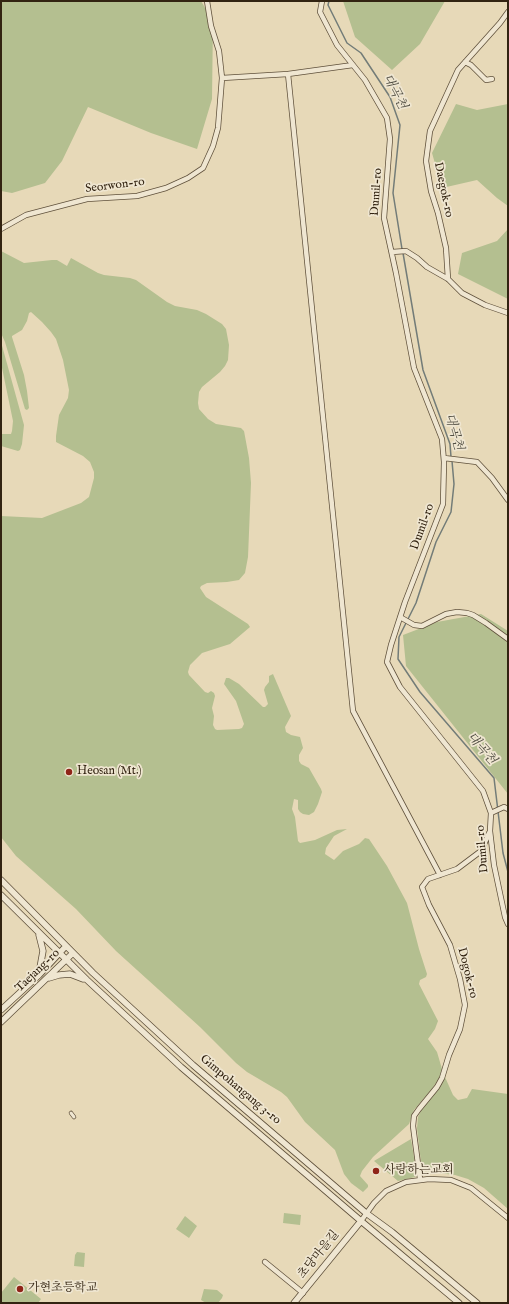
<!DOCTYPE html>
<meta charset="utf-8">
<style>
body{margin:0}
#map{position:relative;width:509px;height:1304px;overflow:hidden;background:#e7d9b8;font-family:"IM FELL English",serif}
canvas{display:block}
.frame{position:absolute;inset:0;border:2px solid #322311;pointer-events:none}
</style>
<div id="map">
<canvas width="509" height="1304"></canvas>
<div class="frame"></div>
</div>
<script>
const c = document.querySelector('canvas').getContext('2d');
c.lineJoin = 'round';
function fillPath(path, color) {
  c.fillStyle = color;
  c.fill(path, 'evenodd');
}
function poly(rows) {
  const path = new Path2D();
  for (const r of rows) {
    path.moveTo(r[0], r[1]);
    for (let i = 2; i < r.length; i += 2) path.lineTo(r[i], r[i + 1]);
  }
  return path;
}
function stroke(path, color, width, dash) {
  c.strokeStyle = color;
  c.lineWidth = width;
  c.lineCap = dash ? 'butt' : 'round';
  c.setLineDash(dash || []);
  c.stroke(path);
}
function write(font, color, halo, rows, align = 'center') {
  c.font = font + ' "IM FELL English","Noto Serif KR",serif';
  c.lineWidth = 3.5;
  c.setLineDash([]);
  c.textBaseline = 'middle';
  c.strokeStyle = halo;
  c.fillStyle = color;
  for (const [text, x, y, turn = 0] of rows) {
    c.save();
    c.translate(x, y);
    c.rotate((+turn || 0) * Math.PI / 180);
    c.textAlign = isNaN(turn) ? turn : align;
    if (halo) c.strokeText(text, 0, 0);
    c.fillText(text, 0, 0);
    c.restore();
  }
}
const green = poly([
 [1,1,201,1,213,21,212,99,197,149,151,133,88,107,62,161,45,183,12,193,1,191],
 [343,1,445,1,420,44,392,70,355,37],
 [456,104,477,110,508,104,508,206,497,198,477,180,442,188,432,153],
 [508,229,508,299,458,274,462,253,497,241],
 [1,251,24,263,52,260,57,260,67,266,71,258,98,273,104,275,130,278,136,280,167,302,175,306,197,310,206,314,222,324,226,329,229,345,228,360,225,366,220,372,202,387,199,392,198,403,199,409,208,419,216,424,241,428,244,431,249,458,251,483,248,557,245,573,239,580,227,582,207,583,201,586,200,588,206,597,248,624,250,627,230,644,202,653,190,665,188,672,189,675,205,692,208,693,211,691,214,693,215,696,212,708,214,716,213,725,215,729,217,730,239,729,242,728,244,724,236,701,224,684,226,678,229,678,239,684,263,707,265,707,268,704,264,690,265,687,269,682,269,676,273,674,291,716,285,727,286,732,291,735,300,737,303,748,299,755,299,761,301,764,309,768,321,789,322,792,318,804,314,812,309,815,303,814,300,812,298,809,298,800,294,799,292,809,295,817,298,841,300,843,315,840,337,830,347,829,334,836,326,848,325,854,334,860,343,851,359,844,365,838,369,839,387,866,407,903,419,949,427,974,426,977,420,980,419,984,438,1021,435,1029,428,1039,437,1052,442,1069,439,1078,432,1089,414,1110,409,1124,373,1157,362,1171,360,1176,368,1185,368,1187,363,1192,351,1183,344,1174,335,1150,305,1122,287,1097,281,1092,247,1072,236,1063,200,1027,116,951,76,909,16,856,1,837,1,516,42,518,81,503,89,497,94,478,94,472,90,462,83,456,56,442,56,436,59,415,68,398,69,390,63,360,56,339,51,332,42,322,31,312,29,313,27,321,22,330,12,336,12,337,24,375,27,391,29,408,27,410,25,409,5,342,1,333],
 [1,342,24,425,22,444,20,450,18,451,1,446,1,434,11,434,12,431,13,421,1,363],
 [481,614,508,631,508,794,406,666,403,635,437,622],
 [445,1077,453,1095,458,1100,467,1098,472,1089,508,1094,508,1209,484,1188,468,1179,455,1175,422,1171,417,1128,418,1117,422,1109,439,1088],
 [411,1139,417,1175,415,1177,398,1181,374,1161],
 [284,1213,301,1215,300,1225,283,1223],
 [185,1216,197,1226,189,1238,176,1229],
 [77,1252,85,1253,84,1267,74,1266,75,1255],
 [14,1277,41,1299,38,1303,1,1303,1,1293],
 [204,1289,217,1290,223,1295,222,1298,218,1303,206,1303,201,1300]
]);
const stream = poly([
 [329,1,328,5,347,43,361,53,390,97,400,125,393,193,402,249],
 [403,253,423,370,450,444,451,457],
 [452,461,454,484,451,512,436,542,416,603,399,637,398,659,420,692,494,778,503,853,508,872]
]);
const pedestrian = poly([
 [71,1113,74,1117]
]);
const minor = poly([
 [322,1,320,12,337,45,365,80,387,118,390,139,384,218,396,273,414,368,442,439,444,462,443,504,405,602,391,645,387,662,400,687,483,791,491,813,490,831,494,865,505,917,508,924],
 [465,62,471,65,486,80,492,79],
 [288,74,353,711,440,875],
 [222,78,288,74,353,65],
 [1,229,26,215,87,199,137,196,166,188,188,178,203,168,213,146,218,128,222,78,219,51,211,26,207,1],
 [392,252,406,251,417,258,427,267,448,279,462,293,485,305,508,313],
 [448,279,446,248,438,213,431,191,426,161,430,131,458,70,500,23,508,12],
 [444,458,477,462,492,478,508,500],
 [400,617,414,625,422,626,446,614,457,612,467,613,473,615,486,623,508,639],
 [491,813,504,807,508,809],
 [420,1179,413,1126,414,1116,419,1109,437,1087,442,1078,449,1055,460,1029,465,1005,460,979,450,945,429,905,422,887,428,879,457,869,481,851,489,833],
 [361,1221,374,1203,386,1191,406,1182,429,1179,451,1180,471,1188,508,1218],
 [265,1262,303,1293]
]);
const tertiary = poly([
 [1,880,93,973,193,1065,366,1213,392,1232,477,1303],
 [1,895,87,980,181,1067,361,1221,459,1303],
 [39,935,43,951,39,973],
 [49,978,59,975,70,974,83,979],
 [1,1010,39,975,66,946],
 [1,1022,73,953],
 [294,1303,361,1221]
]);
const markers = [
 [69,772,4,"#8f2418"],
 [376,1171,4,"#8f2418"],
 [20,1289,4,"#8f2418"]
];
const streetNames = [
 ["Seorwon-ro",115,186,-7],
 ["Daegok-ro",443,190,78],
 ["Dumil-ro",377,192,-86],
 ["Dumil-ro",423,527,-70],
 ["Dumil-ro",483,849,-95],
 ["Taejang-ro",38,971,-44],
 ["Dogok-ro",467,973,76],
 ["Gimpohangang 3-ro",240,1090,40],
 ["초당마을길",319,1255,-51]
];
const poiNames = [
 ["Heosan (Mt.)",77,772],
 ["사랑하는교회",384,1171],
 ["가현초등학교",28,1289]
];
const waterNames = [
 ["대곡천",394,92,63],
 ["대곡천",453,432,74],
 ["대곡천",481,749,49]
];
fillPath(green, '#b4bf90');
stroke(stream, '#737c78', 1.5);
stroke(pedestrian, '#5f503b', 4.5);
stroke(minor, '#5f503b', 6);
stroke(tertiary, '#5f503b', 7);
stroke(pedestrian, '#efe6d1', 3);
stroke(minor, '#efe6d1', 4.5);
stroke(tertiary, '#efe6d1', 5.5);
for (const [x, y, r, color] of markers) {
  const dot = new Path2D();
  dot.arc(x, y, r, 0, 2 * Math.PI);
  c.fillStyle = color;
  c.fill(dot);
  stroke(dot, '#efe6d1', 1.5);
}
write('12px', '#322311', '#efe6d1', streetNames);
write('12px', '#322311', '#efe6d1', poiNames, 'left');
write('italic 13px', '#524f44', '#efe6d1', waterNames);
</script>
